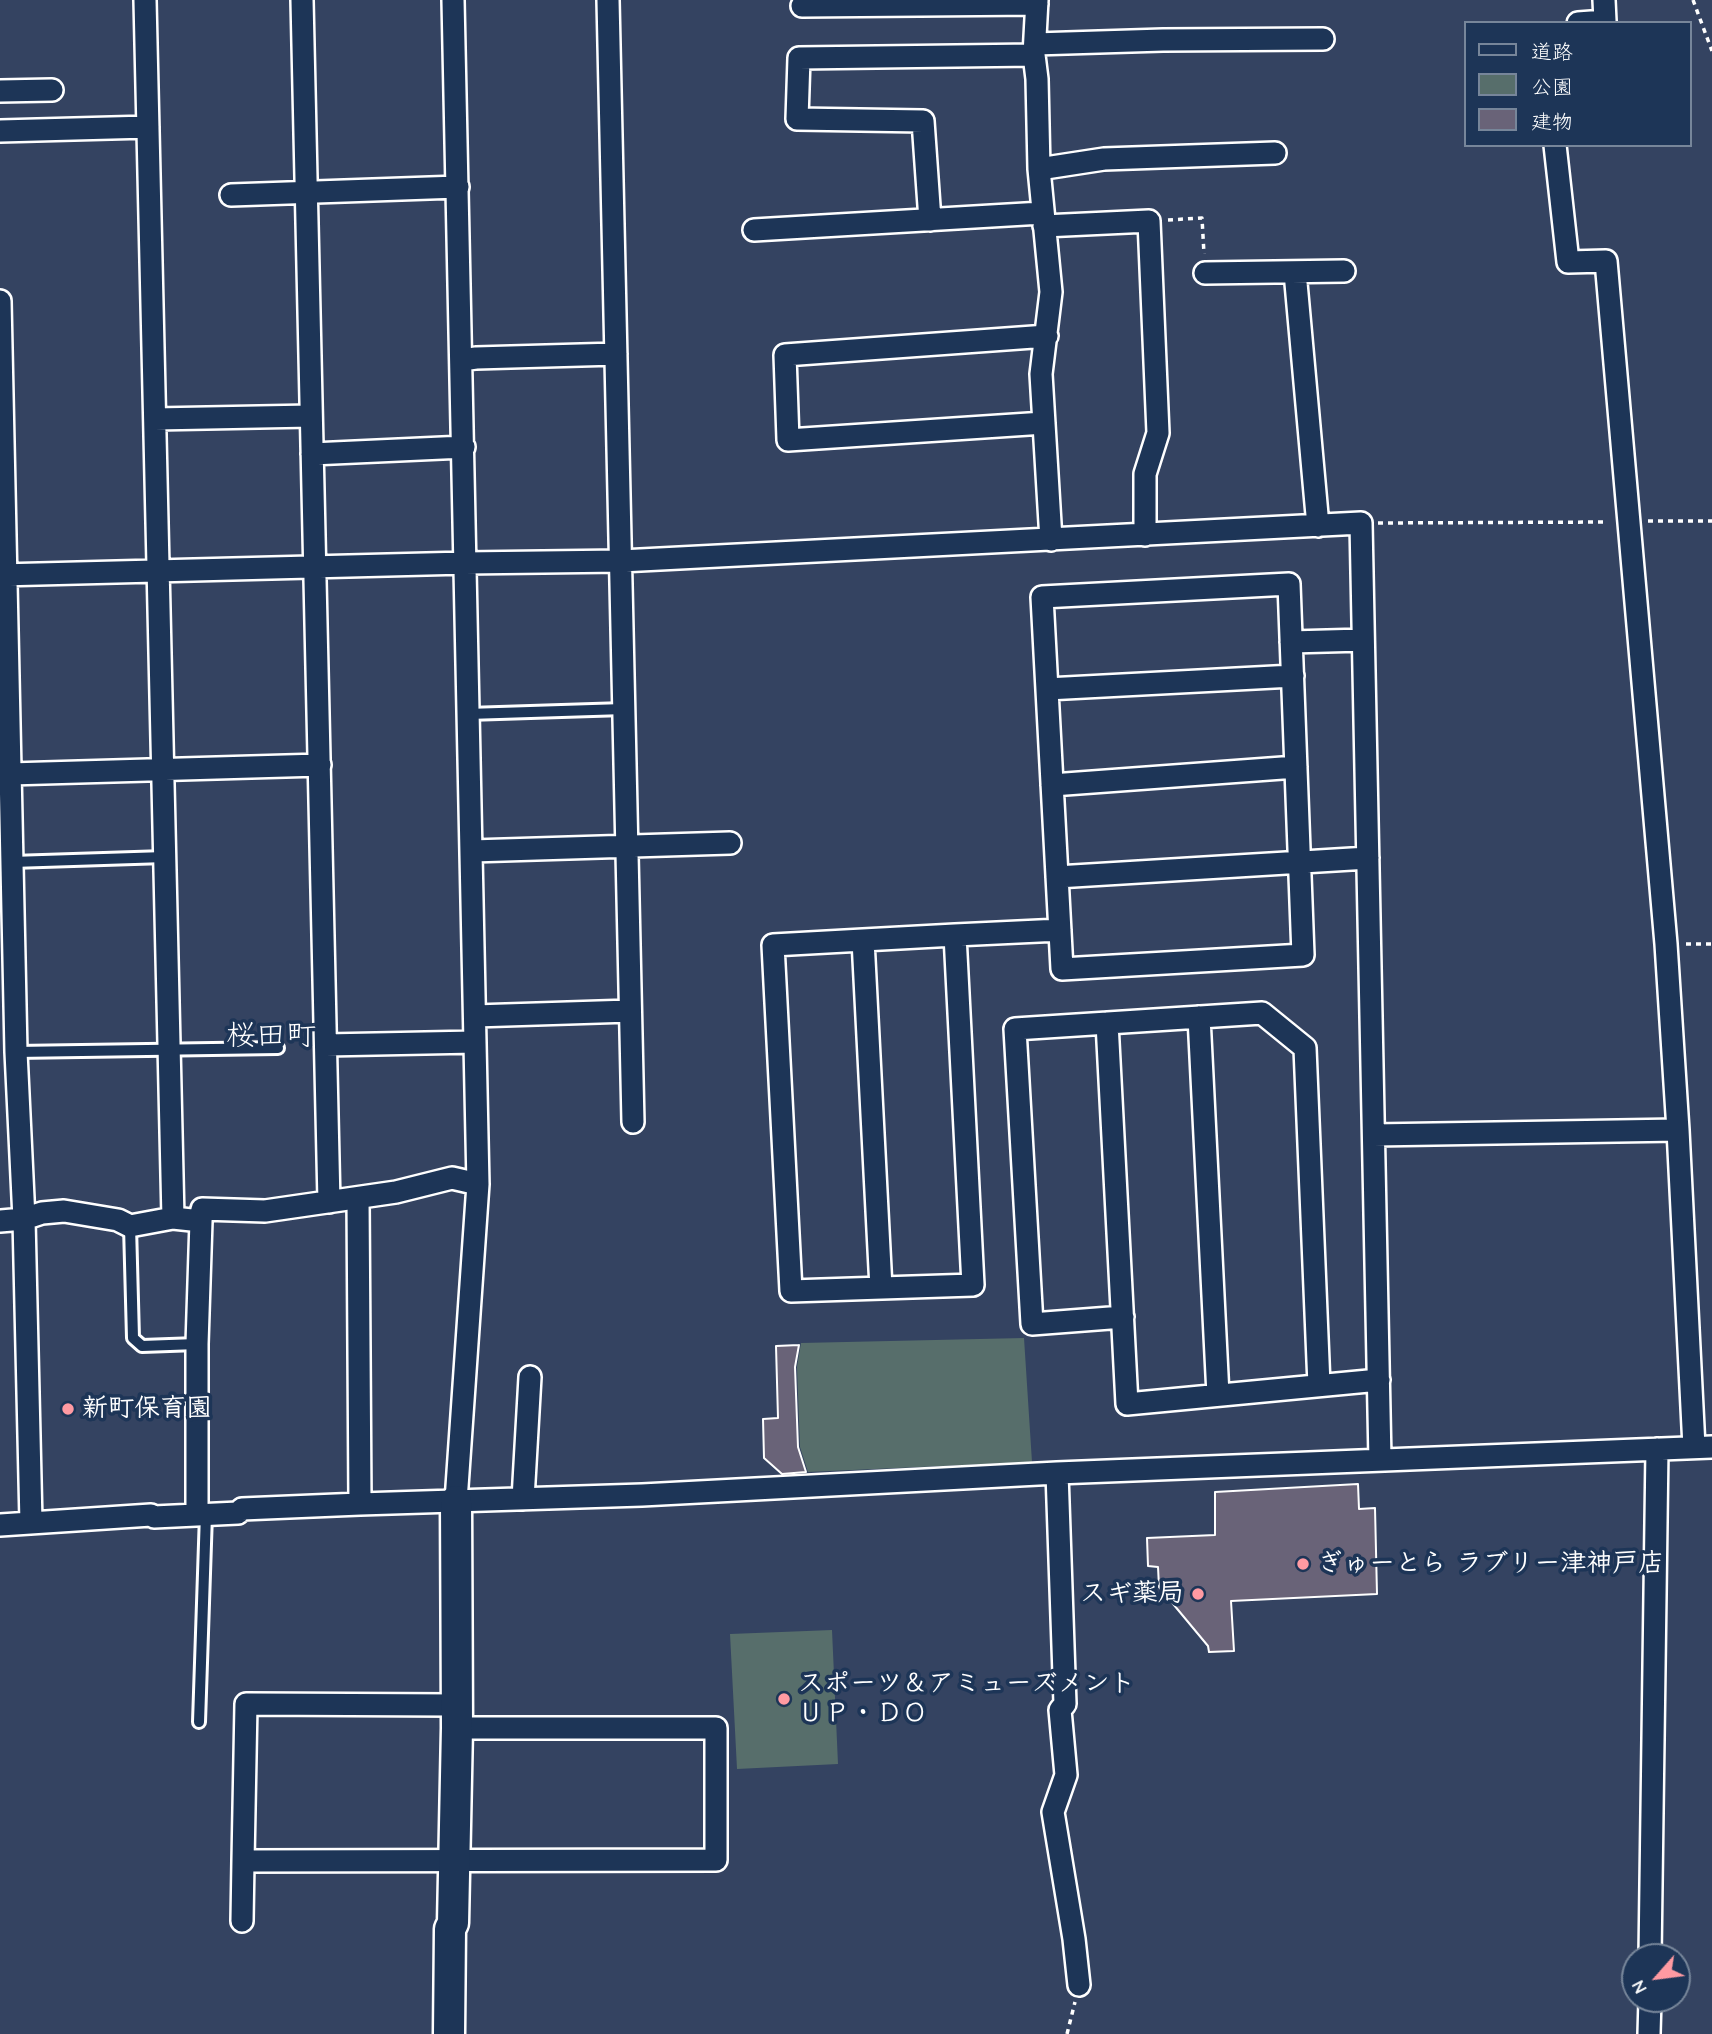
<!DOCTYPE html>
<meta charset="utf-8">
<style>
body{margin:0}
#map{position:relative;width:1712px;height:2034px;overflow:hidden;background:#344361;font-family:"Comic Neue","Klee One",sans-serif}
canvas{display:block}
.legend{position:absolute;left:1464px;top:21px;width:228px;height:126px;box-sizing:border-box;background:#1d3557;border:2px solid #77869a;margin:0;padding:9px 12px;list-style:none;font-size:21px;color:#fff}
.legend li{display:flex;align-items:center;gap:14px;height:35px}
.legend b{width:35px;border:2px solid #77869a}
.north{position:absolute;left:1621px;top:1943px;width:70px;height:70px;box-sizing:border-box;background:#1d3557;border:2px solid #77869a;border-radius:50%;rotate:242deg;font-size:19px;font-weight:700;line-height:28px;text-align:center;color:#fff}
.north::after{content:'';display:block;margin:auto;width:24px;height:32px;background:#ff9aa2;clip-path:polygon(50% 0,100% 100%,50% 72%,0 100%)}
</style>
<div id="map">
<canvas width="1712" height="2034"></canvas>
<ul class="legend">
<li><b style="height:9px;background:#1d3557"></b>道路</li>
<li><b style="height:19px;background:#576e6b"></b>公園</li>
<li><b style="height:19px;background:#696378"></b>建物</li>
</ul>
<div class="north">N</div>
</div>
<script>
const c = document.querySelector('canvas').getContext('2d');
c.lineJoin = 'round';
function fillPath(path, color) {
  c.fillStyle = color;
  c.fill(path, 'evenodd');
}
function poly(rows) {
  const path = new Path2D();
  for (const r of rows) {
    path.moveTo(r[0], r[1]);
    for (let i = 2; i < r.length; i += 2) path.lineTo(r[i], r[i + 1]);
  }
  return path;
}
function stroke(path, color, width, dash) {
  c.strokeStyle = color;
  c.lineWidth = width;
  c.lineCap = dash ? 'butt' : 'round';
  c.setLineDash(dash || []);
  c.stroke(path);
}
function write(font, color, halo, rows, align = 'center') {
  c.font = font + ' "Comic Neue","Klee One",sans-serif';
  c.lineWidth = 7;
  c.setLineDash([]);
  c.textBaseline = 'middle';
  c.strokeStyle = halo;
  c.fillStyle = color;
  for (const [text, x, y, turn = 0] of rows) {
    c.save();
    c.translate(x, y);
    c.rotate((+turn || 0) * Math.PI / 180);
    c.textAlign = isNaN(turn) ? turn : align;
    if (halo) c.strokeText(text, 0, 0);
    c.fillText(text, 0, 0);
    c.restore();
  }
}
const green = poly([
 [1024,1338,1032,1462,808,1472,800,1447,797,1367,801,1343],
 [832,1630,838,1764,737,1769,730,1634]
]);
const building = poly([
 [799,1345,795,1367,798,1447,806,1472,782,1474,764,1458,763,1419,778,1418,776,1346,799,1345],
 [1358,1484,1359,1509,1375,1508,1377,1594,1231,1601,1234,1651,1209,1652,1208,1646,1159,1587,1158,1567,1148,1566,1147,1538,1215,1535,1215,1492,1358,1484]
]);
const path = poly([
 [1693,0,1712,51],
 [1168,220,1202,218,1204,254],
 [1648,521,1712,521],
 [1378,523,1608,522],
 [1686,944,1712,944],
 [1067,2034,1075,2002]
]);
const lane = poly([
 [468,714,624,709],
 [12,862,165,857],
 [16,1052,278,1048],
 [130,1226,133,1338,142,1346,197,1344],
 [199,1722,206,1514]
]);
const street = poly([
 [145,0,173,1218],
 [302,0,329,1202],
 [453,0,478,1184,456,1501],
 [608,0,633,1122],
 [1037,0,1034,55,1037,79,1039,169,1051,292,1041,374,1051,540],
 [802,6,1037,4],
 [1578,23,1605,21,1604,0],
 [1035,44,1163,40,1323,39],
 [0,91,52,90],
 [0,131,148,127],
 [1555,145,1568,262,1606,261,1666,944,1678,1130,1694,1447],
 [1039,169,1104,159,1275,153],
 [231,195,458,187],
 [930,220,923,121,797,119,799,58,1034,55],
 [1044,226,1149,221,1158,433,1145,474,1145,535],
 [754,230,1042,213],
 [1295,272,1318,526],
 [1205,273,1344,271],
 [0,301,16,1052,24,1219,31,1523],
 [462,360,476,358,616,354],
 [155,419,311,416],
 [1044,423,788,440,785,355,1047,336],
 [312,454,464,447],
 [0,575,465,563,621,561,1361,523,1380,1460],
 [1289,584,1303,955,1062,969,1042,597,1289,584],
 [1291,642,1363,640],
 [1047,689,1293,676],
 [10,774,320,765],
 [1052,785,1296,767],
 [472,851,730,843],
 [1057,877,1368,858],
 [955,935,973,1285,791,1291,773,945,863,940,955,935,1060,930],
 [863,940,881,1288],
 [475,1016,630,1011],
 [1199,1017,1218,1395],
 [1107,1023,1127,1404,1379,1380],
 [326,1045,475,1042],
 [1374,1135,1678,1130],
 [358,1198,360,1504],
 [0,1221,24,1219,42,1213,64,1211,118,1220,130,1226,173,1218,201,1221,197,1344,197,1515],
 [201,1221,202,1209,265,1211,396,1192,452,1178,478,1184],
 [1123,1317,1032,1324,1015,1029,1262,1013,1305,1048,1319,1385],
 [1057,1473,1065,1704,1060,1710,1066,1775,1053,1812,1074,1939,1079,1985],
 [523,1499,530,1377],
 [0,1525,151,1515,154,1517,238,1513,242,1509,360,1504,642,1495,1057,1473,1712,1447],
 [455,1705,246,1704,243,1861,716,1860,716,1728,457,1728],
 [242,1921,243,1861],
 [1650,1957,1657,1449],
 [1649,2034,1650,1999]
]);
const secondary = poly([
 [449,2034,450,1929,453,1923,457,1728,456,1501]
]);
const markers = [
 [68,1409,7,"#ff9aa2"],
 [1303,1564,7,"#ff9aa2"],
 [1198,1594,7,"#ff9aa2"],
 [784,1699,7,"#ff9aa2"]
];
const poiNames = [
 ["新町保育園",82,1409],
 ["ぎゅーとら ラブリー津神戸店",1317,1564],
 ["スギ薬局",1184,1594,"right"],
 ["スポーツ＆アミューズメント",798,1684],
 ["ＵＰ・ＤＯ",798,1714]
];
const quarterNames = [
 ["桜田町",271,1037]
];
fillPath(green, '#576e6b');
fillPath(building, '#696378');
stroke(building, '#fff', 2);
stroke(lane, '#fff', 16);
stroke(street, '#fff', 26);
stroke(secondary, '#fff', 35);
stroke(path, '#fff', 3.5, [5, 5]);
stroke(lane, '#1d3557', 10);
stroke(street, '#1d3557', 21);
stroke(secondary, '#1d3557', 30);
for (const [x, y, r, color] of markers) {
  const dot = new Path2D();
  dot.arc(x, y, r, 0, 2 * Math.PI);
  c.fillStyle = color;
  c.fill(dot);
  stroke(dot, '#1d3557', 2.5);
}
write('bold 26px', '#fff', '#1d3557', poiNames, 'left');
write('30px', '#fff', '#1d3557', quarterNames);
</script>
